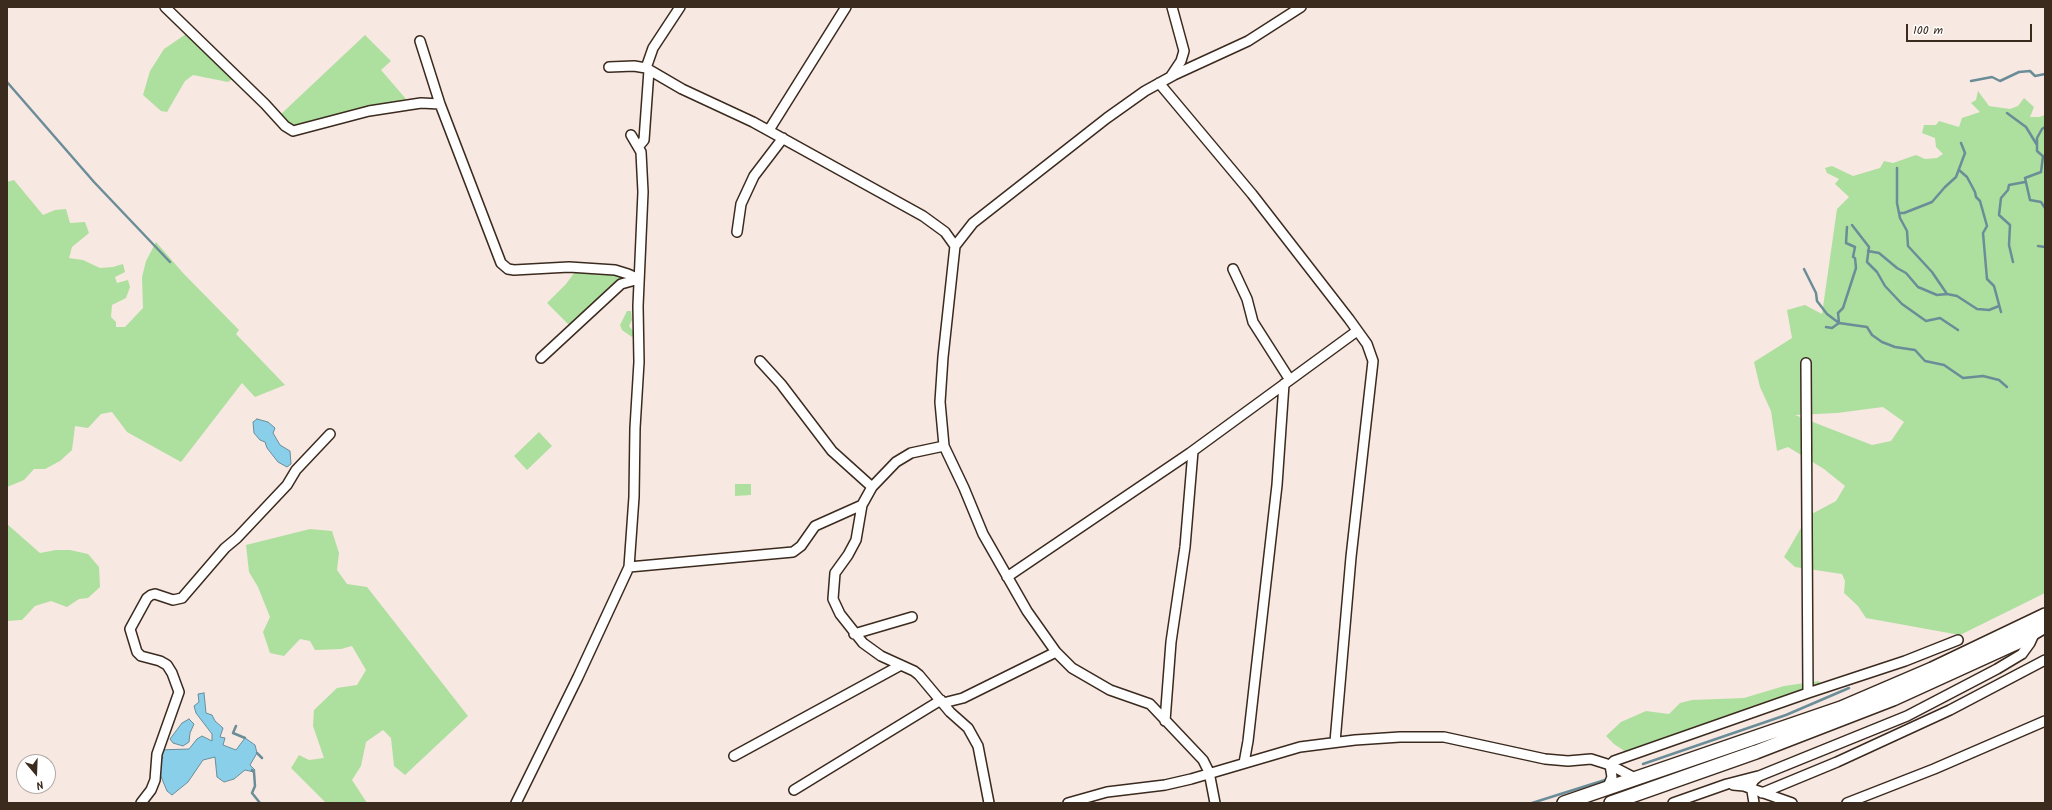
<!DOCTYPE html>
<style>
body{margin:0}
#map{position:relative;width:2052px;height:810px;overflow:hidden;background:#f8e8e2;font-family:Kalam,sans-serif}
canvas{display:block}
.frame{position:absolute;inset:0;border:8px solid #3b2a1e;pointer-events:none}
.north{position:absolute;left:16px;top:754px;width:40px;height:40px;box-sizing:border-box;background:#fff;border:1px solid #b1aaa5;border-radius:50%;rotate:161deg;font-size:11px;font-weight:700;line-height:16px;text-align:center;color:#3b2a1e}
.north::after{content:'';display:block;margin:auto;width:14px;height:18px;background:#3b2a1e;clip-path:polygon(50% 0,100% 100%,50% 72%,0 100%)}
.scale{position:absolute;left:1906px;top:24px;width:126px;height:18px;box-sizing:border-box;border:2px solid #3b2a1e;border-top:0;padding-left:5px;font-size:12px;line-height:14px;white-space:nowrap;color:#3b2a1e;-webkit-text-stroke:3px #fff;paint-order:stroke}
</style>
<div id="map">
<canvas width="2052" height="810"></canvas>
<div class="frame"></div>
<div class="north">N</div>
<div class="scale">100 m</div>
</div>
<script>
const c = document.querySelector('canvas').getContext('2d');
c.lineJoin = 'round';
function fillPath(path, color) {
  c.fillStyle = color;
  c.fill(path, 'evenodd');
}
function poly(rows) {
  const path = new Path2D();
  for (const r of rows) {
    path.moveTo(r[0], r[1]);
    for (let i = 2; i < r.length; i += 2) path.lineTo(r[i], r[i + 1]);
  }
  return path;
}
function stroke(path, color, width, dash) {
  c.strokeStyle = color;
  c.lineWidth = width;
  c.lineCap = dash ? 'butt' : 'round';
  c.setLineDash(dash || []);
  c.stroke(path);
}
const green = poly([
 [186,34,234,78,228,82,193,75,185,81,167,112,161,111,143,95,150,71,164,49],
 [365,35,391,61,381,70,406,99,355,110,291,128,280,115],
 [1978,91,1989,106,2010,109,2018,106,2024,98,2034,107,2030,117,2039,117,2045,115,2045,593,1960,635,1866,618,1858,606,1844,593,1845,581,1842,574,1795,567,1784,557,1808,516,1836,501,1845,486,1824,469,1788,447,1777,451,1771,411,1760,387,1754,362,1792,338,1787,310,1805,305,1822,314,1837,209,1849,197,1835,184,1839,179,1827,173,1825,168,1832,166,1853,176,1880,168,1884,161,1893,163,1916,155,1925,159,1937,158,1943,154,1936,147,1935,138,1922,133,1924,125,1936,125,1939,121,1959,127,1962,118,1980,112,1971,103,1976,100],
 [1883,407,1904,422,1891,441,1872,445,1795,415,1837,413],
 [14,180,43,215,55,210,66,209,70,223,85,222,89,233,72,247,69,258,83,260,100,268,113,267,123,264,125,272,115,277,117,283,128,280,130,287,126,298,112,305,111,317,116,322,116,327,125,327,143,308,142,277,146,261,156,242,183,273,239,330,236,334,285,385,255,397,242,383,181,462,127,432,112,412,101,414,88,428,75,426,72,450,60,461,45,469,34,469,24,480,7,487,7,182],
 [577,269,606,272,630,278,571,327,547,303,566,284],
 [627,311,631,311,632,320,629,326,634,332,634,335,632,337,622,330,620,325],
 [539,432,552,446,527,470,514,456],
 [735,484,751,484,751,495,735,496],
 [7,524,40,553,56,550,70,550,88,554,99,567,100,587,88,598,79,599,67,607,51,601,35,606,22,620,7,621],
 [310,529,332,531,339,553,337,570,347,584,367,587,468,716,405,775,394,766,391,738,383,730,366,742,361,766,352,780,367,803,326,803,291,768,299,755,309,760,324,758,313,726,314,710,337,688,357,685,366,670,352,646,341,649,315,650,310,641,300,639,284,656,270,653,263,632,270,617,258,587,249,572,246,545],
 [1819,681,1821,688,1629,754,1614,744,1606,736,1621,722,1646,711,1669,714,1680,703,1692,700,1744,698,1784,686]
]);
const water = poly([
 [257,419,268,422,275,428,273,433,280,445,290,451,291,464,287,467,278,462,267,448,265,442,260,440,254,433,253,422,257,419],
 [204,693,206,713,212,715,215,721,223,728,220,737,225,738,223,745,236,750,245,738,255,745,257,753,250,765,255,770,254,772,245,770,234,779,224,782,217,777,215,757,203,760,188,782,172,795,167,791,155,762,163,758,158,750,189,749,197,739,202,736,212,741,212,734,196,713,194,706,199,702,198,694,204,693],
 [189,719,194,724,190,733,189,742,183,746,173,743,170,739,182,723,189,719]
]);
const stream = poly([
 [1971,81,1992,77,2000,81,2019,72,2030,71,2035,76,2045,74],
 [7,82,94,182,170,262],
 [2007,113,2026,127,2037,145],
 [2045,127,2042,129,2037,138,2037,151,2045,158],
 [2043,156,2041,172,2025,178,2030,200,2041,202,2045,208],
 [1897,168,1897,203,1900,218,1907,231,1908,246,1932,272,1947,294,1957,296,1977,309,1989,310,1999,306],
 [1959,170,1967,177,1975,192,1976,197,1980,201,1987,226,1983,233,1987,279,1994,286,2001,312],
 [1900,213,1904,213,1932,202,1945,187,1956,177,1965,153,1961,143],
 [1852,225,1869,247,1867,262,1877,272,1885,286,1902,304,1926,321,1940,318,1958,330],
 [2038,246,2045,247],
 [1868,251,1879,253,1897,268,1906,273,1918,287,1937,295,1947,294],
 [2013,262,2009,245,2010,225,1999,215,2001,198,2008,190,2009,185,2025,182],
 [1804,269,1816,293,1817,301,1827,314,1839,323,1867,327,1872,335,1882,342,1895,347,1915,350,1925,361,1944,365,1963,378,1983,376,1999,380,2007,387],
 [1826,327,1832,328,1839,323,1838,313,1843,308,1856,268,1855,258,1853,257,1855,247,1846,243,1847,227],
 [236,726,233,733,245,738],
 [257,753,262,758],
 [1643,764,1786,715,1849,688],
 [252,770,254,772,255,786,252,793,260,803],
 [1532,803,1605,780]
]);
const minor = poly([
 [165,7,265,104,285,126,293,131,369,111,421,103,440,104],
 [420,41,440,104,501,263,508,269,514,270,569,267,615,270,628,274,639,279],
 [609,67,634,66,646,68,682,89,753,122,923,216,945,232,955,246],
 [646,68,653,48,680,7],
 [1171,76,1181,61,1184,51,1172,7],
 [1159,83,1252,194,1349,319,1367,344,1373,361,1351,557,1335,742],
 [769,130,846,7],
 [639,146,644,140,649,70],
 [737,232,741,204,754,176,783,138],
 [1233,269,1247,299,1253,322,1290,380],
 [541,358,621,284,639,279],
 [760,361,781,384,832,451,872,487],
 [1806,363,1808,693,1905,661,1958,640],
 [944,446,911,453,896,462,872,487,862,505,856,540,848,555,835,573,833,599,840,614,863,643,881,656,914,671,919,675,950,712,968,728,978,746,989,803],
 [629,567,793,552,801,546,815,526,862,505],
 [1007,577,1190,453,1357,331],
 [854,634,912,617],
 [943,703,963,698,1056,652],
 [1165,721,1171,642,1185,547,1193,451],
 [734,756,901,665],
 [1244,763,1248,741,1277,485,1284,384],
 [1610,765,1614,761,1808,693],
 [1733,785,1744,786,1792,803],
 [1607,789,1612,777,1610,765],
 [794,790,941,700],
 [1762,793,1837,762,1950,710,2045,660],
 [141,803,151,790,155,780,157,754,179,692,172,673,167,665,160,661,141,656,137,652,130,629,147,598,151,595,155,594,173,600,182,598,225,548,237,538,287,485,296,470,330,434],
 [516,803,578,677,629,567,634,497,635,428,639,362,638,306,643,192,641,152,631,135],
 [1068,803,1107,792,1165,785,1191,779,1300,747,1355,740,1400,737,1444,737,1545,759,1568,761,1591,759,1610,765,1637,779],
 [1215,803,1209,772,1203,760,1150,704,1110,690,1072,668,1056,652,1027,611,983,534,964,488,944,446,940,402,943,357,955,246,973,223,1107,118,1145,91,1174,75,1248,41,1301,7],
 [1673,803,1727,784,1758,776],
 [1754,803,1751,785,1754,780,1759,776,1907,716,1997,669,2022,654,2030,643,2035,632],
 [1847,803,1934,769,2045,721]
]);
const highway = poly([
 [1564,803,1841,708,1932,669,2045,615],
 [1611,803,1756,752,1893,699,2018,642,2045,626]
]);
fillPath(green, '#addf9f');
fillPath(water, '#89cfea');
stroke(water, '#6a8d98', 1);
stroke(stream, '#6a8d98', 2.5);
stroke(minor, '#3b2a1e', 12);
stroke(highway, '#3b2a1e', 16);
stroke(minor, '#fff', 9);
stroke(highway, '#fff', 13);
</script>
